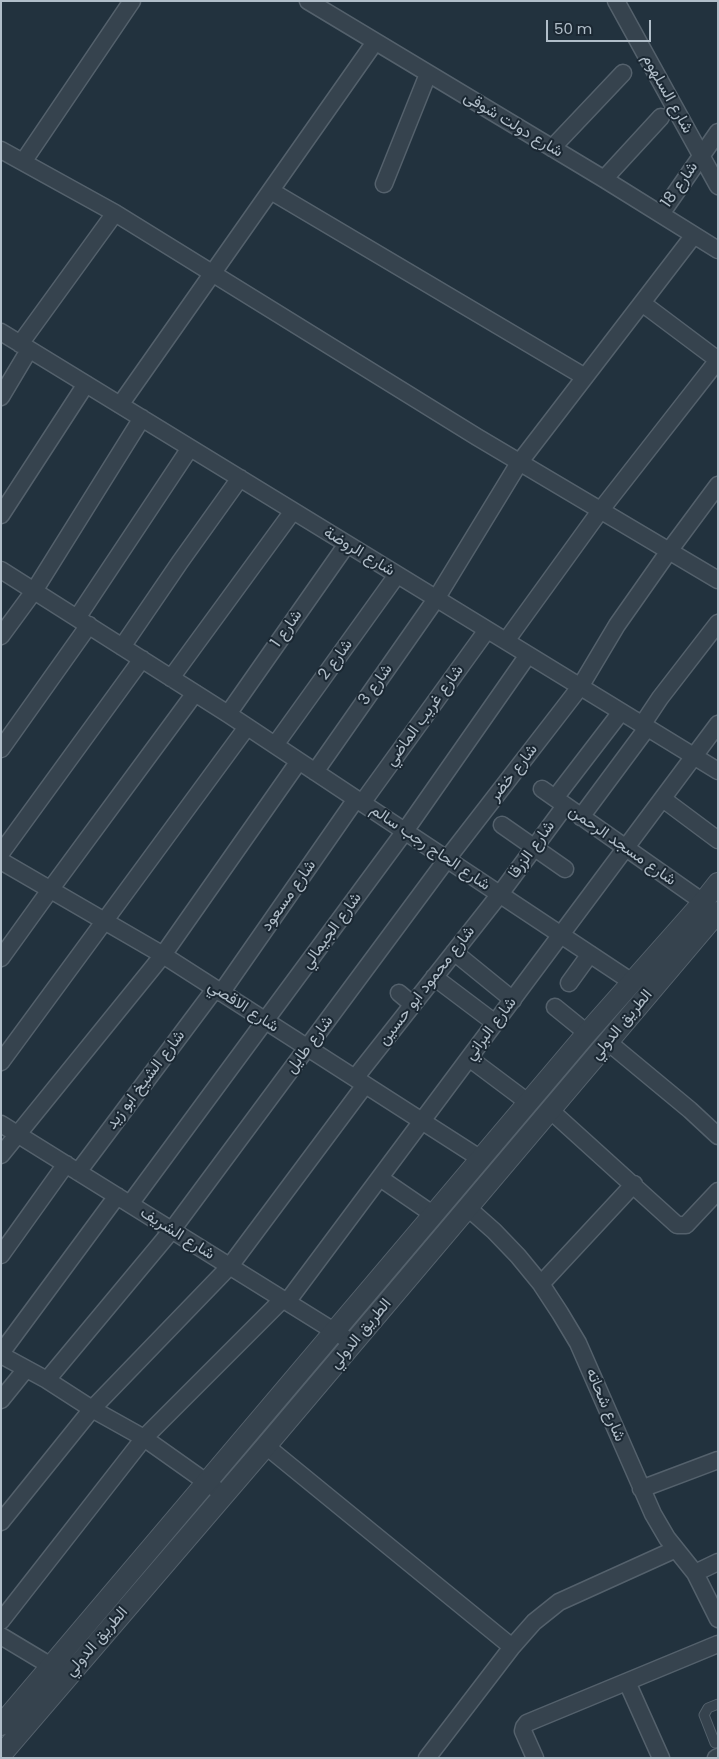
<!DOCTYPE html>
<meta charset="utf-8">
<style>
body{margin:0}
#map{position:relative;width:719px;height:1759px;overflow:hidden;background:#22323e;font-family:Poppins,sans-serif}
canvas{display:block}
.frame{position:absolute;inset:0;border:2px solid #b1bec9;pointer-events:none}
.scale{position:absolute;left:546px;top:20px;width:105px;height:22px;box-sizing:border-box;border:2px solid #b1bec9;border-top:0;padding-left:6px;font-size:15px;line-height:18px;white-space:nowrap;color:#b1bec9;-webkit-text-stroke:4px #1b2833;paint-order:stroke}
</style>
<div id="map">
<canvas width="719" height="1759"></canvas>
<div class="frame"></div>
<div class="scale">50 m</div>
</div>
<script>
const c = document.querySelector('canvas').getContext('2d');
c.lineJoin = 'round';
function poly(rows) {
  const path = new Path2D();
  for (const r of rows) {
    path.moveTo(r[0], r[1]);
    for (let i = 2; i < r.length; i += 2) path.lineTo(r[i], r[i + 1]);
  }
  return path;
}
function stroke(path, color, width, dash) {
  c.strokeStyle = color;
  c.lineWidth = width;
  c.lineCap = dash ? 'butt' : 'round';
  c.setLineDash(dash || []);
  c.stroke(path);
}
function write(font, color, halo, rows, align = 'center') {
  c.font = font + ' Poppins,Vazirmatn,sans-serif';
  c.lineWidth = 4;
  c.setLineDash([]);
  c.textBaseline = 'middle';
  c.strokeStyle = halo;
  c.fillStyle = color;
  for (const [text, x, y, turn = 0] of rows) {
    c.save();
    c.translate(x, y);
    c.rotate((+turn || 0) * Math.PI / 180);
    c.textAlign = isNaN(turn) ? turn : align;
    if (halo) c.strokeText(text, 0, 0);
    c.fillText(text, 0, 0);
    c.restore();
  }
}
const service = poly([
 [715,1743,704,1715,708,1708,718,1704]
]);
const minor = poly([
 [308,1,604,179,718,250],
 [616,1,718,186],
 [552,148,623,73],
 [1,150,115,213,477,437,718,580],
 [23,162,132,1],
 [604,179,661,117],
 [384,184,428,74],
 [271,191,585,377],
 [661,214,718,132],
 [642,303,718,360],
 [1,332,718,771],
 [20,344,115,213],
 [1,397,29,350],
 [120,405,375,42],
 [1,515,86,384],
 [1,570,228,714,632,982],
 [77,618,190,448],
 [1,636,34,591,142,418],
 [506,641,600,511,718,360],
 [122,647,180,562,240,478],
 [171,678,293,511],
 [228,714,347,544],
 [642,725,660,698,718,623],
 [275,745,397,575],
 [1,749,89,625],
 [315,772,436,599,519,463,694,235],
 [542,789,703,902],
 [555,798,621,712],
 [663,799,718,840],
 [362,803,487,630],
 [581,817,647,728],
 [502,825,565,869],
 [1,853,142,659],
 [1,861,163,955,481,1159],
 [454,952,513,1000],
 [1,958,50,890,195,693],
 [434,977,495,1023],
 [569,983,590,954],
 [221,993,356,799],
 [399,993,412,1004],
 [555,1007,587,1033],
 [608,1042,690,1110,718,1136],
 [469,1058,529,1103],
 [1,1062,247,727],
 [355,1078,500,894,565,806],
 [550,1110,677,1225,686,1225,718,1191],
 [1,1124,345,1338],
 [1,1155,163,955,299,761],
 [78,1172,215,989],
 [380,1178,434,1215],
 [130,1204,405,831,528,655],
 [468,1208,494,1231,518,1256,541,1284,560,1313,578,1343,653,1514,667,1538,695,1573,718,1619],
 [1,1255,66,1164],
 [541,1284,634,1184],
 [287,1302,718,724],
 [1,1353,117,1196],
 [1,1355,47,1380,92,1409,144,1438,216,1489],
 [47,1380,172,1230,447,859,580,687,617,625,669,551,718,485],
 [1,1400,26,1369],
 [266,1446,512,1647],
 [641,1489,718,1460],
 [1,1522,92,1409,230,1266,365,1085],
 [695,1573,718,1562],
 [1,1621,144,1438,283,1299],
 [1,1636,61,1672],
 [627,1682,661,1758],
 [427,1758,512,1647,534,1622,559,1602,676,1549],
 [535,1758,523,1731,524,1727,527,1723,718,1644],
 [716,1758,718,1757]
]);
const tertiary = poly([
 [1,1725,587,1033,703,902,718,883],
 [1,1755,266,1446,718,912]
]);
const streetNames = [
 ["شارع السلهوم",667,94,61],
 ["شارع دولت شوقى",513,125,31],
 ["شارع 18",680,185,-55],
 ["شارع الروضة",359,552,31],
 ["شارع 1",287,629,-55],
 ["شارع 2",336,660,-54],
 ["شارع 3",376,685,-55],
 ["شارع غريب الماضي",425,716,-54],
 ["شارع خضر",514,773,-52],
 ["شارع مسجد الرحمن",622,846,35],
 ["شارع الحاج رجب سالم",430,848,34],
 ["شارع الزرقا",532,850,-54],
 ["شارع مسعود",289,896,-55],
 ["شارع الجيمالي",332,931,-54],
 ["شارع محمود ابو حسين",427,986,-52],
 ["شارع الاقصي",243,1007,33],
 ["الطريق الدولي",622,1025,-50],
 ["شارع البراني",491,1029,-53],
 ["شارع طايل",310,1045,-53],
 ["شارع الشيخ ابو زيد",146,1080,-53],
 ["شارع الشريف",177,1234,32],
 ["الطريق الدولي",361,1334,-50],
 ["شارع شحاته",605,1405,67],
 ["الطريق الدولي",97,1642,-49]
];
stroke(service, '#54616c', 11);
stroke(minor, '#54616c', 19);
stroke(tertiary, '#54616c', 22);
stroke(service, '#36434e', 9);
stroke(minor, '#36434e', 16);
stroke(tertiary, '#36434e', 20);
write('16px', '#b1bec9', '#1b2833', streetNames);
</script>
